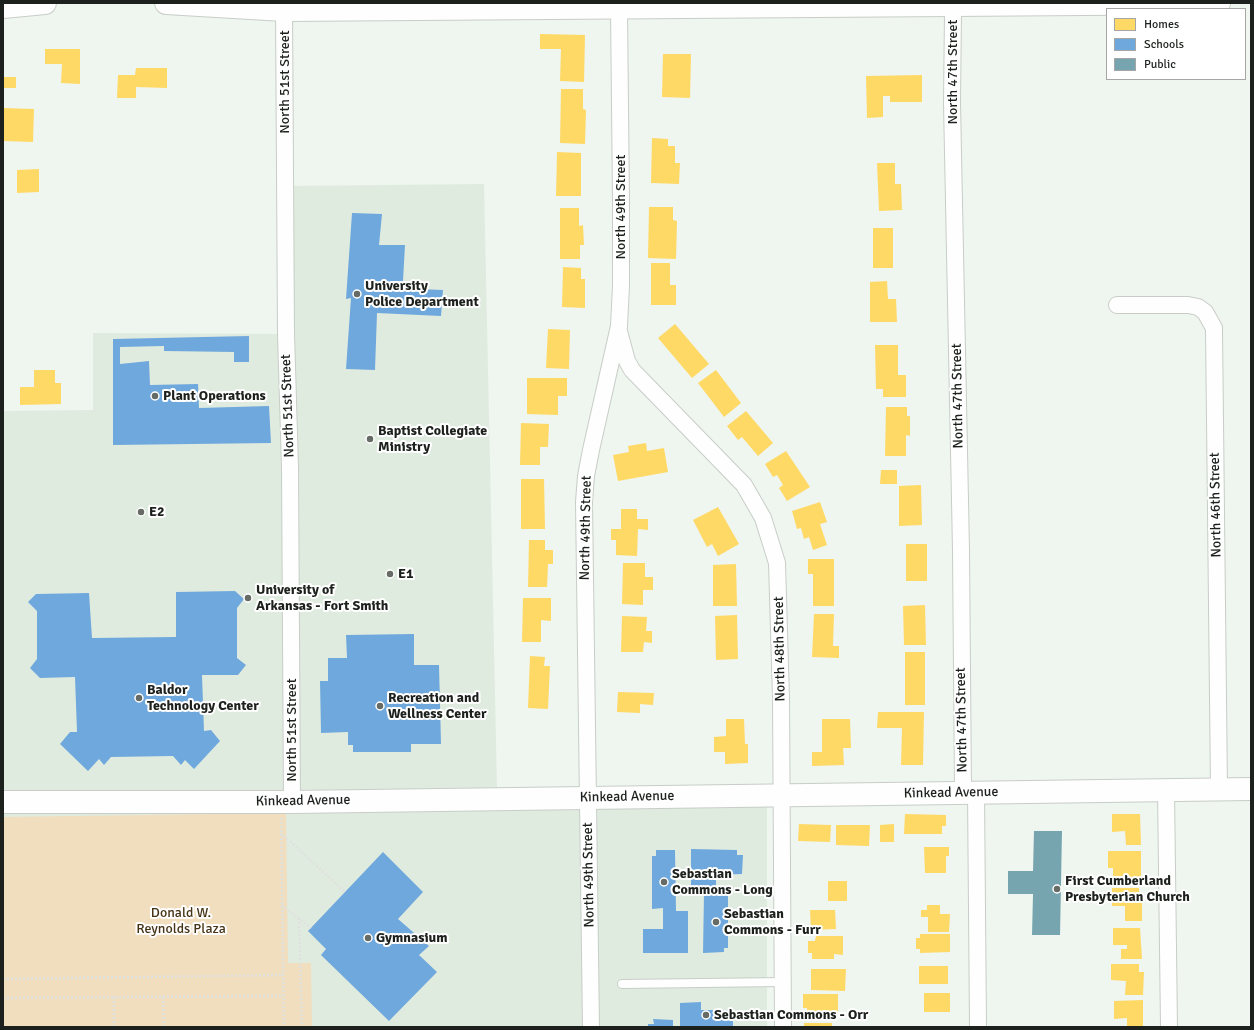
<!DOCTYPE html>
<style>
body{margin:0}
#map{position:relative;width:1254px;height:1030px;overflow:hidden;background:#eff5ef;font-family:Signika,sans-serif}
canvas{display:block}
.frame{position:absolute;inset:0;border:4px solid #1d211d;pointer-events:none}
.legend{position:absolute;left:1106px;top:8px;width:140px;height:72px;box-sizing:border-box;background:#fff;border:1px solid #a5a6a5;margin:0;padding:5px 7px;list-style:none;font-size:12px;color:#1d211d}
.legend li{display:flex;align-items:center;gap:8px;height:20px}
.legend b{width:20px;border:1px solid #a5a6a5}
</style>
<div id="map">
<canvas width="1254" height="1030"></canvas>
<div class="frame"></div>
<ul class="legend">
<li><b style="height:11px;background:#ffd966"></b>Homes</li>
<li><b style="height:11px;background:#6fa8dc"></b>Schools</li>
<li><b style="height:11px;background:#76a5af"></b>Public</li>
</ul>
</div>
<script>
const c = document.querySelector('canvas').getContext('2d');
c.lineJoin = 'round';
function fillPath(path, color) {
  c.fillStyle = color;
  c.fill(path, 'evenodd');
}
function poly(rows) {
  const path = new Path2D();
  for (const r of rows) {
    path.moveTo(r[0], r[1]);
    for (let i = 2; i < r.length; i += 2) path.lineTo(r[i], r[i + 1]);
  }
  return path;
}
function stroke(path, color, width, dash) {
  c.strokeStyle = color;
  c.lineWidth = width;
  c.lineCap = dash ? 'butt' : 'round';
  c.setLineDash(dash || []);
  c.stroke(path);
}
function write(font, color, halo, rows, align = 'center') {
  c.font = font + ' Signika,sans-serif';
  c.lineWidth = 4;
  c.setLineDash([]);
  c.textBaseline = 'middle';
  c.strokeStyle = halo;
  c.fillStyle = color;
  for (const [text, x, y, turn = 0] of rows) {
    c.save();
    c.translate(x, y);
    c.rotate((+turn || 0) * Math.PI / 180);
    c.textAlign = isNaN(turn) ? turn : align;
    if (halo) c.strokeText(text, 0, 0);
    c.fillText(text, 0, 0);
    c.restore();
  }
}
const built = poly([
 [484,184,497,788,767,785,767,1027,3,1027,3,411,93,410,93,333,286,334,285,186]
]);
const green = poly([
 [286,813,288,963,311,963,312,1027,3,1027,3,817]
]);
const homes = poly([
 [540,34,585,35,584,82,560,81,561,49,540,49],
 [45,49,80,49,80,84,61,83,62,64,45,64],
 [663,54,691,54,690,98,662,97],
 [136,68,167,68,167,88,136,87,136,98,117,98,118,75,135,75],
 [922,75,922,102,890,102,890,96,883,96,883,117,867,118,866,76],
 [3,77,16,77,16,88,3,88],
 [561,89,583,89,583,109,586,110,585,144,560,143],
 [3,108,34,109,33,142,3,141],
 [652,138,668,139,668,146,675,146,675,163,680,163,679,184,651,183],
 [557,152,581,153,581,196,556,196],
 [877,163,895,163,895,184,901,184,902,210,879,211],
 [39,169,39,192,17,193,17,170],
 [649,207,673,207,673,220,677,221,676,259,648,258],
 [560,208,579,208,579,226,583,225,584,245,580,245,580,259,560,259],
 [873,228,893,228,893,268,873,268],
 [651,263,670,263,670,285,676,285,676,305,651,305],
 [563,267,581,268,581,279,585,279,585,308,562,307],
 [887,281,888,299,896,299,897,322,870,322,870,282],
 [675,324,709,364,692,378,658,338],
 [548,329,570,330,569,369,546,368],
 [875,345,898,345,898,375,906,375,906,397,883,397,883,389,876,389],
 [34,370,55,370,55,383,61,383,61,404,20,405,20,387,34,387],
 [716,370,741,403,724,417,698,383],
 [527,378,567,378,567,396,558,396,558,415,527,414],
 [886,407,907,407,907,416,910,416,910,436,906,435,906,456,885,456],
 [746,411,773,443,758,456,742,437,738,440,727,426],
 [521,423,549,424,548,447,540,447,540,465,520,465],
 [646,443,647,451,664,448,668,472,618,481,613,455,629,452,628,446],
 [786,451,810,487,787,501,779,488,783,485,777,475,773,477,765,464],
 [881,470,897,470,897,484,880,484],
 [521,479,544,479,545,529,521,529],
 [921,485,922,525,899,526,899,486],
 [820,502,827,522,820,524,827,545,813,550,809,537,804,539,801,528,797,529,792,511],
 [718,507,739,544,718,556,712,544,707,547,693,520],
 [621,509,637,509,637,519,648,519,648,530,638,529,637,556,616,555,616,540,611,540,611,529,621,529],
 [529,540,545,540,545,550,553,550,553,564,548,564,547,587,528,587],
 [906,544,927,544,927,581,906,581],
 [808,559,834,559,834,606,813,606,813,574,808,574],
 [623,563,645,563,645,577,653,577,653,590,643,590,643,605,622,604],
 [736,564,737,606,713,606,713,565],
 [523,598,551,598,551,621,541,620,541,642,522,642],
 [925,605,926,645,904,645,903,606],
 [814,614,834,614,833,646,839,646,839,658,812,657],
 [737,615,738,659,716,660,715,616],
 [622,616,647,617,646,631,652,631,652,643,644,642,643,652,621,652],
 [905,652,925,652,925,705,905,705],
 [530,656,545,657,544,666,550,666,548,709,528,708],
 [618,692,654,693,653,705,640,704,640,713,617,712],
 [878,712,924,712,923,765,901,765,902,728,877,728],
 [726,719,744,719,745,744,748,744,748,763,725,764,725,752,714,752,714,737,726,736],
 [822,719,850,719,851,748,843,748,844,765,812,766,812,752,822,752],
 [905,814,946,815,946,826,942,826,942,834,904,834],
 [1112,814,1140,814,1141,845,1126,845,1125,831,1112,832],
 [799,824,831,825,830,842,798,841],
 [894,824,894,842,880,842,880,825],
 [836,825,870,825,869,846,836,845],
 [924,847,949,847,949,856,946,856,946,873,925,873],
 [1108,851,1141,851,1141,882,1113,882,1113,868,1108,868],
 [828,881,847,881,847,901,828,901],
 [1112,888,1139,888,1139,898,1142,898,1142,921,1125,921,1125,906,1112,906],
 [927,905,940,905,940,914,950,914,949,932,928,932,928,917,921,917,921,910,927,910],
 [810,910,835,910,836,929,811,930],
 [1113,928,1140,928,1142,959,1121,959,1121,949,1127,949,1127,945,1113,945],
 [920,934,950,934,950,952,920,953,920,949,916,949,916,938,920,938],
 [816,936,843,936,843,955,834,954,834,959,812,959,812,953,808,953,808,941,815,941],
 [1111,964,1139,964,1139,972,1144,972,1143,995,1125,995,1126,981,1111,980],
 [919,966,948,966,948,984,919,984],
 [811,969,846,969,845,991,811,990],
 [924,993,950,993,950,1012,924,1012],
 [803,994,838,994,838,1013,832,1013,832,1020,807,1020,807,1008,803,1008],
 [1143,1000,1143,1027,1127,1027,1127,1018,1114,1019,1114,1001],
 [804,1023,832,1023,832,1027,804,1027]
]);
const schools = poly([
 [352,213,382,214,379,245,405,245,403,281,393,281,393,288,443,290,441,316,377,313,375,370,346,369,351,298,346,299],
 [249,336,249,362,234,362,234,352,164,351,164,346,120,347,120,364,149,361,150,385,198,384,199,408,269,406,271,443,113,445,113,339],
 [235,591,244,599,237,608,237,658,246,665,238,675,202,675,204,731,211,730,220,741,194,769,185,760,181,765,173,756,111,757,104,765,99,759,88,771,60,744,70,732,77,732,75,677,40,678,30,668,37,659,37,611,28,602,36,594,89,593,92,638,176,637,176,592],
 [414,634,414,665,439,665,441,744,411,744,411,752,353,752,353,745,348,745,348,732,321,733,320,681,328,681,328,658,347,658,346,635],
 [691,849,737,850,737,855,743,855,742,874,716,875,716,895,728,895,728,948,724,948,724,952,703,953,704,893,691,893],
 [656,850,675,850,676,911,688,911,688,953,643,953,643,929,663,929,663,908,652,909,652,856,656,856],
 [383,852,423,892,398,919,429,946,419,955,437,972,389,1021,321,955,326,949,308,931],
 [701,1002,701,1010,733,1010,733,1027,680,1027,680,1003],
 [653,1019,673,1020,673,1027,648,1027,648,1024,654,1024]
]);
const public = poly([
 [1034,831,1062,831,1060,935,1032,935,1033,894,1008,894,1008,871,1033,871]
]);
const path = poly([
 [281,818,284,1027],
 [281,833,345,892],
 [282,905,311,928],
 [299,918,302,1027],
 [3,979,283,975],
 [114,997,114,1027],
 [163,997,164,1027],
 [3,998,283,996]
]);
const lane = poly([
 [622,984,783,982]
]);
const street = poly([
 [960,3,956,5,953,13,952,103,961,550,963,792],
 [284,10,286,334,290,467,292,802],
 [1117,305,1188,305,1198,307,1205,312,1214,328,1219,789],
 [619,331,627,361,632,370,744,485,763,518,777,563,781,698,783,1027],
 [1166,790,1169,1027],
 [976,792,978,1027],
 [591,1027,584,502,586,476,591,450,619,326,621,286,621,203,619,8]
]);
const secondary = poly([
 [166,3,284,10,1219,3],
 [3,7,45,3],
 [3,802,292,802,1251,789]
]);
const markers = [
 [357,294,4,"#666b66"],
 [155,396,4,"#666b66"],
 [370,439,4,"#666b66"],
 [141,512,4,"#666b66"],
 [390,574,4,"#666b66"],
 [248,598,4,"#666b66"],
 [139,698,4,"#666b66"],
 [380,706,4,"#666b66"],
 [664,882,4,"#666b66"],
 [1057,889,4,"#666b66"],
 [716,922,4,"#666b66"],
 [368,938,4,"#666b66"],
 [706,1015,4,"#666b66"]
];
const streetNames = [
 ["North 47th Street",953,72,-90],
 ["North 51st Street",285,82,-90],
 ["North 49th Street",621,207,-90],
 ["North 47th Street",958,396,-91],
 ["North 51st Street",288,406,-92],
 ["North 46th Street",1216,505,-91],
 ["North 49th Street",586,528,-89],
 ["North 48th Street",780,649,-91],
 ["North 47th Street",962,720,-91],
 ["North 51st Street",292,730,-90],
 ["Kinkead Avenue",951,793,-1],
 ["Kinkead Avenue",627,797,-1],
 ["Kinkead Avenue",303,801,-1],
 ["North 49th Street",589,875,-91]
];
const poiNames = [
 ["University",365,286],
 ["Police Department",365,302],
 ["Plant Operations",163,396],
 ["Baptist Collegiate",378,431],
 ["Ministry",378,447],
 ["E2",149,512],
 ["E1",398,574],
 ["University of",256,590],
 ["Arkansas - Fort Smith",256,606],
 ["Baldor",147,690],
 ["Technology Center",147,706],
 ["Recreation and",388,698],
 ["Wellness Center",388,714],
 ["Sebastian",672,874],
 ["Commons - Long",672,890],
 ["First Cumberland",1065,881],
 ["Presbyterian Church",1065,897],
 ["Sebastian",724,914],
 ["Commons - Furr",724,930],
 ["Gymnasium",376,938],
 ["Sebastian Commons - Orr",714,1015]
];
const parkNames = [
 ["Donald W.",181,913],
 ["Reynolds Plaza",181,929]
];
fillPath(built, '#e0ebe0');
fillPath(green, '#f0debe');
fillPath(homes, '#ffd966');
fillPath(schools, '#6fa8dc');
fillPath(public, '#76a5af');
stroke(lane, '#c8cdc8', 10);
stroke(street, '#c8cdc8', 18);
stroke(secondary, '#c8cdc8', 24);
stroke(path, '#dfe1df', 2.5, [2, 2]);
stroke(lane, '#fdfefd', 8);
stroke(street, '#fdfefd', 16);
stroke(secondary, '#fdfefd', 22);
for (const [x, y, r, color] of markers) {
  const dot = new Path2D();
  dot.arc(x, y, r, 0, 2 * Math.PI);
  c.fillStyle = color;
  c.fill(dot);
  stroke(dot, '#fff', 1.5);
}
write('14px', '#1d211d', '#fff', streetNames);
write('bold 14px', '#1d211d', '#fff', poiNames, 'left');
write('14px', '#463317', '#fff', parkNames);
</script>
